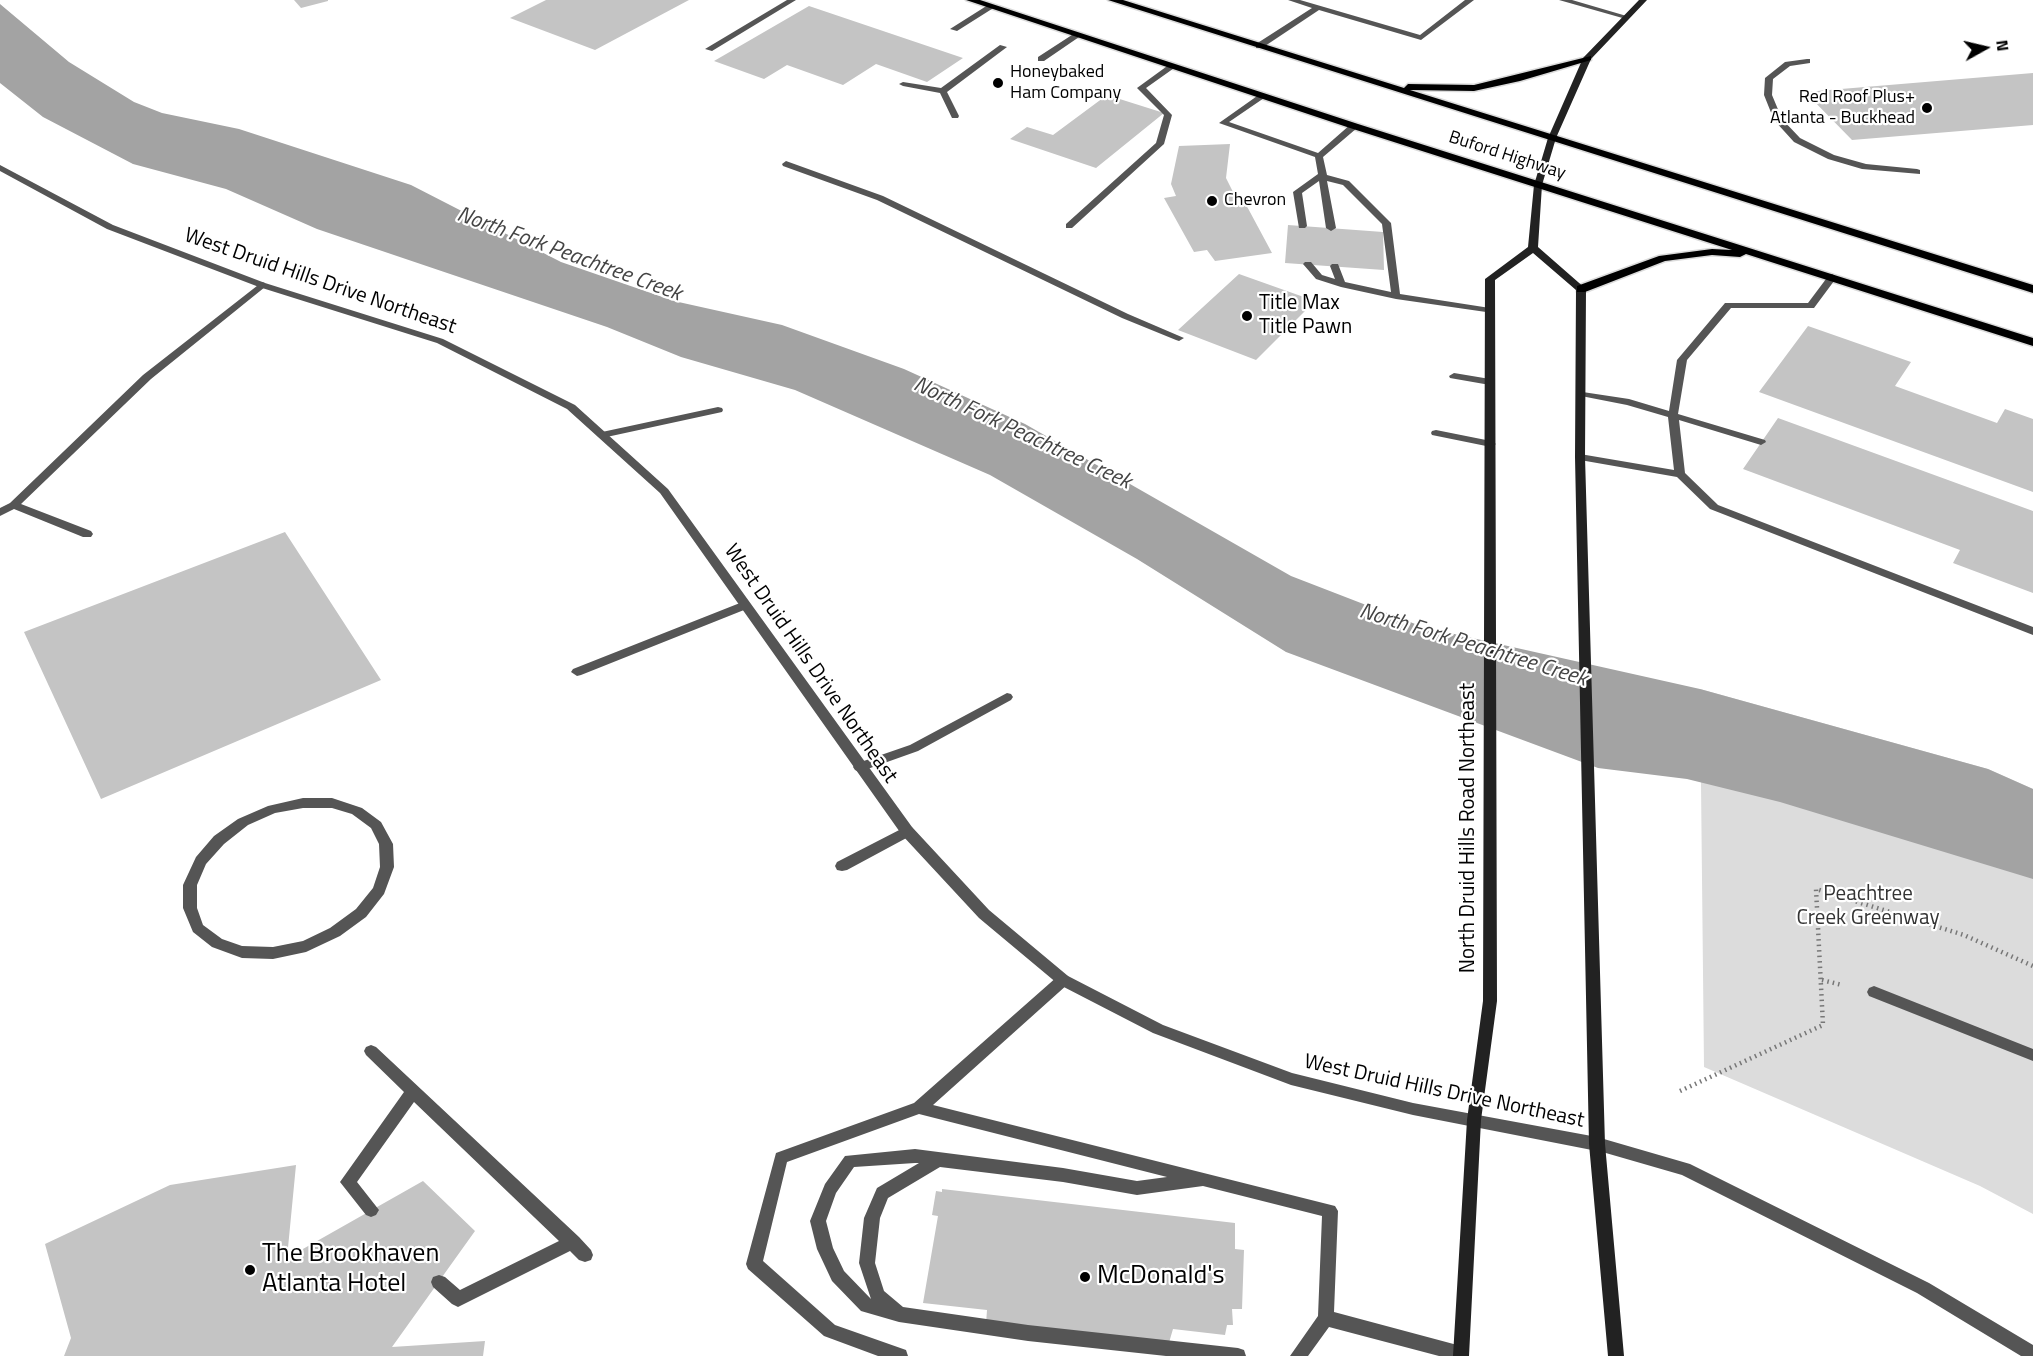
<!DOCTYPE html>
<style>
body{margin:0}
#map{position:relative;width:2033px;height:1356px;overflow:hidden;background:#fff;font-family:"Titillium Web",sans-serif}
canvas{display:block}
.north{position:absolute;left:1955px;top:18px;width:60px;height:60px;-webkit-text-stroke:4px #fff;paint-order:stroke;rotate:82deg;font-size:16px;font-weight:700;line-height:24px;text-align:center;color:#000}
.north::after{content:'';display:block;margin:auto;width:21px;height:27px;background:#000;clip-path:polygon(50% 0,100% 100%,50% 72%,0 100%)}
</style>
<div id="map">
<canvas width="2033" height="1356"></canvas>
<div class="north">N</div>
</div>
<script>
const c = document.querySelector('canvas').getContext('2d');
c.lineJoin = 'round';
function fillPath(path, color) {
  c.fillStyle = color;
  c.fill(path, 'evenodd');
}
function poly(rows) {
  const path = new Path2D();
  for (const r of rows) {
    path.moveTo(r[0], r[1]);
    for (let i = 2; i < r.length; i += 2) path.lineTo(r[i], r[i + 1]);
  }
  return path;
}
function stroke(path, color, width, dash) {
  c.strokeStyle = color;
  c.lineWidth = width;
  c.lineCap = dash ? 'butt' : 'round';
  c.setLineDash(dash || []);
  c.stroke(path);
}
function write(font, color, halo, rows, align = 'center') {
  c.font = font + ' "Titillium Web",sans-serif';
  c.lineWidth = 4.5;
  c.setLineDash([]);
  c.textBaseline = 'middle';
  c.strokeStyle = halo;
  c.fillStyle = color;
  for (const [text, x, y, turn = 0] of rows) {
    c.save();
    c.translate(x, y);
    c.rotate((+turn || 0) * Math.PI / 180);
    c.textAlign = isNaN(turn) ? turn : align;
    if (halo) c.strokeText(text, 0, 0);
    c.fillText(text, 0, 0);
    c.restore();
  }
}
const green = poly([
 [1700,689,1988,769,2033,789,2033,1214,1980,1186,1704,1067]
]);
const water = poly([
 [0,4,69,62,134,102,162,113,239,129,411,185,561,262,674,301,782,325,904,369,1025,424,1291,576,1423,627,1700,689,1988,769,2033,789,2033,879,1780,802,1687,779,1598,768,1286,652,1137,559,990,475,795,390,681,357,607,327,317,229,226,189,133,164,43,117,0,83]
]);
const building = poly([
 [294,0,328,0,328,1,301,8],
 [546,0,689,0,595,50,510,18],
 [809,6,963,58,927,82,876,64,843,85,787,65,764,79,714,61],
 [2033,73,2033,125,1852,140,1805,92],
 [1107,95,1164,113,1096,168,1010,139,1027,127,1053,135],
 [1230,144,1226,178,1237,200,1243,199,1272,253,1215,261,1207,250,1194,252,1164,198,1176,196,1171,184,1179,146],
 [1288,225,1383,232,1384,270,1285,263],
 [1239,274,1315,301,1256,360,1178,330],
 [1808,326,1911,362,1895,386,1997,423,2005,409,2033,419,2033,492,1759,392],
 [1778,418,2033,511,2033,593,1953,563,1960,550,1743,469],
 [285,532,381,680,101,799,24,632],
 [296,1165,287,1258,423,1181,475,1231,392,1347,485,1341,483,1356,64,1356,71,1338,45,1244,170,1185],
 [942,1189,1235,1223,1235,1249,1244,1250,1242,1309,1232,1309,1233,1325,1227,1325,1225,1335,1173,1329,1168,1346,986,1324,987,1310,923,1303,938,1216,932,1215,936,1191,942,1192]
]);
const path = poly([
 [1822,980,1842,985],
 [1680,1091,1823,1025,1816,889,1964,935,2033,966]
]);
const lane = poly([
 [787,0,796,0,712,51,705,49,787,0],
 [1288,0,1300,0,1420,35,1465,0,1474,0,1421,40,1319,10,1262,48,1256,48,1256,44,1312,8,1288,0],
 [1559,0,1572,0,1630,17,1626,19,1559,0],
 [988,5,995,7,957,31,950,29,988,5],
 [1075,33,1082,35,1044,61,1038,61,1038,57,1075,33],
 [1000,45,1007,47,947,92,959,116,958,118,952,118,940,93,903,86,899,84,903,82,941,88,1000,45],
 [1807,59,1810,59,1810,63,1790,66,1773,79,1772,95,1782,119,1800,138,1834,155,1866,164,1917,169,1920,170,1920,174,1862,169,1828,159,1794,142,1774,120,1764,95,1765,78,1785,62,1807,59],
 [1170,64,1177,66,1146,88,1172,115,1164,144,1072,228,1066,228,1066,224,1156,143,1164,115,1137,88,1170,64],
 [1260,94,1267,96,1229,122,1318,153,1351,124,1357,124,1357,128,1323,157,1327,175,1349,181,1391,223,1400,294,1490,308,1495,311,1493,313,1396,299,1341,287,1316,279,1303,264,1305,262,1311,262,1322,275,1335,279,1330,266,1332,264,1338,264,1345,282,1391,292,1382,224,1343,185,1327,181,1336,228,1331,231,1326,228,1319,181,1302,193,1307,226,1305,228,1299,228,1293,192,1318,174,1315,157,1219,123,1260,94],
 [786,161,883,196,1128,314,1184,338,1179,341,1176,340,1122,318,877,200,783,166,782,164,786,161],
 [1832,274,1837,277,1814,308,1731,308,1687,360,1678,414,1765,440,1766,442,1761,445,1679,420,1685,473,1718,505,2033,627,2033,635,1710,509,1677,477,1580,460,1575,457,1580,454,1674,470,1668,417,1627,405,1576,395,1576,391,1629,399,1669,411,1677,360,1725,303,1808,303,1829,275,1832,274],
 [262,282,265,283,265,287,151,379,21,504,91,531,93,534,91,537,83,537,14,509,0,516,0,508,10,503,143,375,262,282],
 [1454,373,1490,379,1495,382,1490,385,1450,378,1449,376,1454,373],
 [718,407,722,408,723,410,722,412,602,438,597,435,602,432,718,407],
 [1436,430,1491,441,1496,444,1491,447,1432,435,1431,433,1432,431,1436,430],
 [745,601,751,605,749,608,581,675,577,676,571,672,573,669,745,601],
 [1007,693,1011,694,1013,697,1011,700,918,751,859,772,855,770,853,767,855,764,910,745,1007,693],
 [303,798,332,798,362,808,381,822,393,844,394,867,384,894,366,917,340,936,306,952,273,959,242,958,212,947,193,932,183,908,183,885,196,857,214,836,238,819,268,806,303,798],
 [303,808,332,808,352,814,371,828,379,844,380,867,373,888,356,909,330,928,303,941,273,947,242,946,222,939,203,925,197,908,197,885,206,864,224,844,248,825,275,813,303,808],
 [907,826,912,827,913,831,912,835,847,870,842,871,837,870,835,866,837,862,907,826],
 [1063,974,1068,976,1070,980,1068,984,933,1105,1335,1206,1338,1211,1334,1312,1461,1346,1467,1348,1468,1356,1439,1356,1329,1327,1308,1356,1290,1356,1318,1316,1322,1216,1203,1186,1137,1195,1063,1182,940,1167,888,1198,880,1218,875,1263,884,1291,903,1307,1028,1325,1238,1348,1244,1350,1246,1356,1166,1356,1028,1341,899,1322,861,1311,832,1281,817,1249,810,1221,825,1184,845,1156,915,1149,1063,1168,1137,1181,1167,1177,919,1114,787,1162,763,1261,835,1325,906,1350,908,1356,878,1356,824,1336,748,1269,746,1264,776,1153,914,1103,1058,976,1063,974],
 [915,1163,919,1163,877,1188,864,1218,859,1263,871,1299,844,1271,833,1248,826,1221,836,1193,854,1167,915,1163],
 [1874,986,2033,1049,2033,1061,1869,996,1867,992,1869,988,1874,986],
 [371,1045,376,1047,579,1237,591,1250,593,1255,591,1260,585,1262,579,1260,570,1251,458,1307,452,1304,433,1287,431,1282,433,1277,439,1275,445,1277,460,1290,559,1241,414,1102,357,1182,379,1210,376,1215,371,1217,366,1215,340,1182,404,1092,366,1055,364,1051,366,1047,371,1045],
 [1597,1137,1690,1164,1929,1283,2033,1345,2033,1356,2021,1356,1917,1293,1682,1175,1592,1149,1589,1144,1592,1139,1597,1137]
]);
const street = poly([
 [0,165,113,225,265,283,443,339,575,405,668,489,912,827,989,910,1068,976,1163,1025,1292,1073,1413,1103,1597,1137,1602,1139,1605,1144,1602,1149,1597,1151,1413,1115,1291,1085,1153,1033,1058,984,979,918,902,835,660,493,567,409,437,343,259,287,107,229,0,171,0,165]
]);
const secondary = poly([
 [1639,0,1647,0,1591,59,1556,138,1542,185,1538,247,1586,289,1585,457,1605,1144,1624,1356,1608,1356,1589,1144,1575,457,1576,290,1533,253,1495,280,1497,1001,1481,1120,1469,1356,1453,1356,1467,1120,1483,1001,1485,279,1528,247,1534,185,1548,138,1583,58,1639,0]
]);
const primary = poly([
 [966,0,980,0,1358,124,2033,338,2033,346,1746,254,1740,257,1712,255,1665,261,1585,292,1577,292,1577,286,1659,256,1712,249,1732,250,1350,128,966,0],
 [1108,0,1123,0,1404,88,1408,84,1474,85,1591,56,1591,60,1520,81,1474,91,1410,90,2033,285,2033,293,1108,0]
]);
const markers = [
 [998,83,6,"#000"],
 [1927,108,6,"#000"],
 [1212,201,6,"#000"],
 [1247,316,6,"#000"],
 [250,1270,6,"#000"],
 [1085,1277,6,"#000"]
];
const farPoinames = [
 ["Honeybaked",1010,73],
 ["Ham Company",1010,94],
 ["Red Roof Plus+",1915,98,"right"],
 ["Atlanta - Buckhead",1915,119,"right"],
 ["Chevron",1224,201]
];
const farStreetnames = [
 ["Buford Highway",1507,156,18]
];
const streetNames = [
 ["West Druid Hills Drive Northeast",320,282,19],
 ["West Druid Hills Drive Northeast",810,664,55],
 ["North Druid Hills Road Northeast",1469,828,-90],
 ["West Druid Hills Drive Northeast",1444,1092,12]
];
const poiNames = [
 ["Title Max",1259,304],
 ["Title Pawn",1259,328]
];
const parkNames = [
 ["Peachtree",1868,895],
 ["Creek Greenway",1868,919]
];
const waterNames = [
 ["North Fork Peachtree Creek",569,255,20],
 ["North Fork Peachtree Creek",1022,434,25],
 ["North Fork Peachtree Creek",1473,646,17]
];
const nearPoinames = [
 ["The Brookhaven",262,1255],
 ["Atlanta Hotel",262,1285],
 ["McDonald's",1097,1277]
];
fillPath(green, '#dcdcdc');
fillPath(water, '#a3a3a3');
fillPath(building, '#c4c4c4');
stroke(primary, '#dbdbdb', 3);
stroke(path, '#777', 4.5, [1.5, 4]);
fillPath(lane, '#555');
fillPath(street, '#555');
fillPath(secondary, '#222');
fillPath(primary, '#000');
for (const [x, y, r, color] of markers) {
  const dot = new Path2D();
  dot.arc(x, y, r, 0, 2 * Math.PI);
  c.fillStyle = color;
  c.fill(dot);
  stroke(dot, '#fff', 2);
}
write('18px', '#000', '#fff', farPoinames, 'left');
write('18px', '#000', '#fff', farStreetnames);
write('21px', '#000', '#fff', streetNames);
write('21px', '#000', '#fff', poiNames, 'left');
write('21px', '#333', '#fff', parkNames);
write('italic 22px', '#444', '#fff', waterNames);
write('26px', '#000', '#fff', nearPoinames, 'left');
</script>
